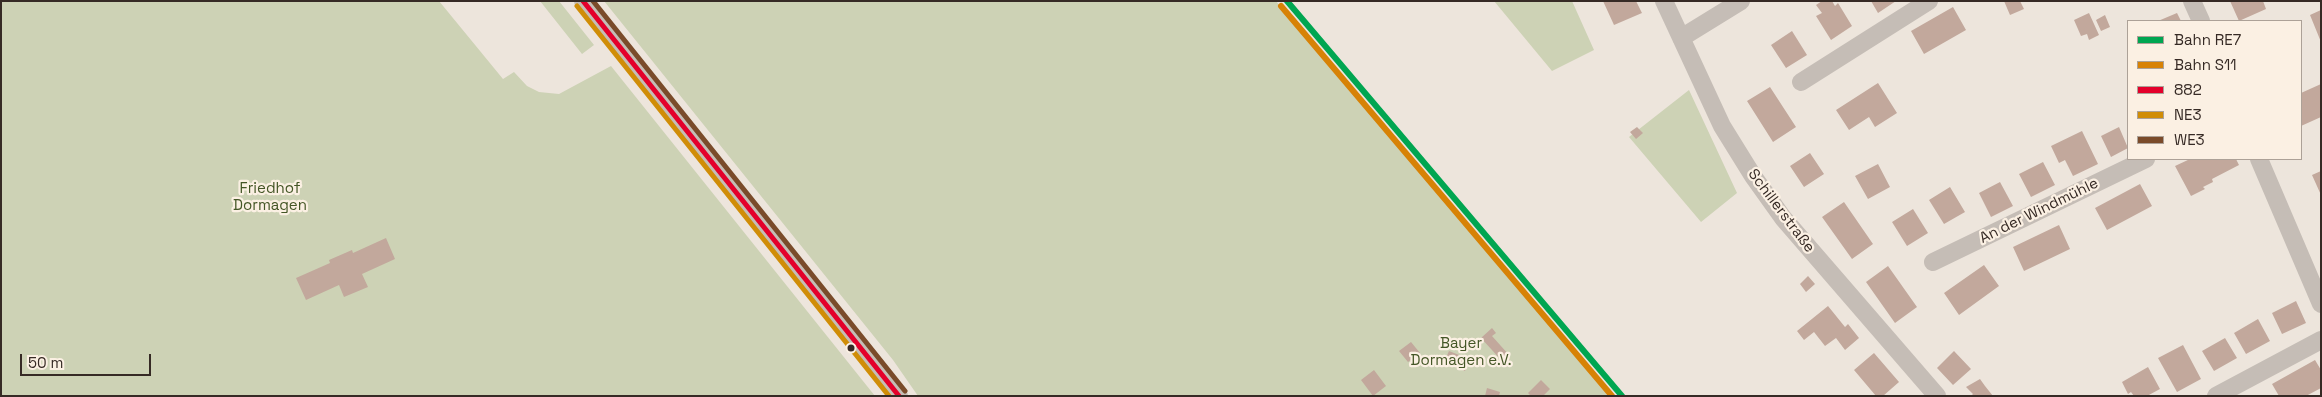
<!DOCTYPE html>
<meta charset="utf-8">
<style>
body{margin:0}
#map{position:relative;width:2322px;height:397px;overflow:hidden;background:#ede5dc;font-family:"Space Grotesk",sans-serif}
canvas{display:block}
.frame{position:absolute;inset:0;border:2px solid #362a25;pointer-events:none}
.legend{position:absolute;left:2127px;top:20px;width:175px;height:140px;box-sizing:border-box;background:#fbf0e3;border:1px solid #aca197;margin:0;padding:6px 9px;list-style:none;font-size:15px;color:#362a25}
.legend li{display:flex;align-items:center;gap:10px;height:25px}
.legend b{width:25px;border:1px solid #aca197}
.scale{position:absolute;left:20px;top:354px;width:131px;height:22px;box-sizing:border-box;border:2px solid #362a25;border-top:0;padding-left:6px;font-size:15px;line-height:18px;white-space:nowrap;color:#362a25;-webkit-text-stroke:4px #fbf0e3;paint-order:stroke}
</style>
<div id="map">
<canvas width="2322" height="397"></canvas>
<div class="frame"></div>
<ul class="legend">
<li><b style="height:6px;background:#00a651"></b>Bahn RE7</li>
<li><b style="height:6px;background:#d78206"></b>Bahn S11</li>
<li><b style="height:6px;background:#e4002b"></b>882</li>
<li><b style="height:6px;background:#d08d07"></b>NE3</li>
<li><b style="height:6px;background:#7a4b2a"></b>WE3</li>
</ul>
<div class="scale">50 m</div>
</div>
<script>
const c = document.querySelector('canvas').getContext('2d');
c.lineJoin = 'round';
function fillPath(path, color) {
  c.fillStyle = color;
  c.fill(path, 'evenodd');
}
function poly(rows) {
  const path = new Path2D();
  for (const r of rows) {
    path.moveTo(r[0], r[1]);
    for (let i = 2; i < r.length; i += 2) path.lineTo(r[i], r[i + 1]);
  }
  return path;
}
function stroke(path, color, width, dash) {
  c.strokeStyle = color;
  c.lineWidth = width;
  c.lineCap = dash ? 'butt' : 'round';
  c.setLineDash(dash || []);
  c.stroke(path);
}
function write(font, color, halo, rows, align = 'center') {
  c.font = font + ' "Space Grotesk",sans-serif';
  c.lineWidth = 4.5;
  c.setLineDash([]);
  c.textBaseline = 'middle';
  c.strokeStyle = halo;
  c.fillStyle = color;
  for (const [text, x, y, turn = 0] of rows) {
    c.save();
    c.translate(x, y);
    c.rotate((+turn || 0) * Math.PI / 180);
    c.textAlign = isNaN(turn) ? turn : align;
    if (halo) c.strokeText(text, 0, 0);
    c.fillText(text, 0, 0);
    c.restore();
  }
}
const green = poly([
 [1,1,439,1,503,79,514,72,527,86,539,92,559,94,611,66,875,396,1,396],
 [540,1,559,1,594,45,582,54],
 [604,1,1276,1,1611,396,918,396,893,360],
 [1494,1,1572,1,1594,50,1552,71],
 [1689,90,1737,193,1701,222,1629,137]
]);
const building = poly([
 [1603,1,1636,1,1642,13,1614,25],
 [1822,1,1832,1,1835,6,1838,3,1852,26,1831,40,1816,16,1822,13,1816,5],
 [1871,1,1896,1,1878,13],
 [2004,1,2020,1,2024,9,2010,15],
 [2230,1,2263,1,2266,9,2239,21],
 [1953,7,1966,30,1924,54,1911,31],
 [2321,10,2321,42,2310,15],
 [2089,13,2099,35,2089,40,2087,34,2081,36,2074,20],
 [2177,13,2181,21,2158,21],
 [2105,15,2110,27,2101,31,2096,20],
 [1792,31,1807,55,1786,68,1771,45],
 [1878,83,1897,113,1875,127,1869,117,1849,130,1836,110],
 [2321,84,2321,117,2301,126,2301,93],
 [1770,87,1796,127,1773,142,1747,101],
 [1637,127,1643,133,1636,139,1630,132],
 [2119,127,2128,148,2111,157,2101,136],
 [2082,131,2098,164,2073,176,2065,160,2059,163,2051,146],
 [1810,153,1824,174,1804,187,1790,166],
 [2190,159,2236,159,2239,165,2212,179,2213,182,2203,187,2205,189,2191,196,2175,166],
 [2043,162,2055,185,2031,197,2019,174],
 [1878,164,1890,187,1868,199,1855,176],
 [2321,171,2321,195,2312,175],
 [2000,182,2013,206,1991,217,1979,193],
 [2140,184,2152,206,2107,230,2095,208],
 [1950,187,1965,212,1944,224,1929,200],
 [1844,202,1873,244,1852,259,1822,217],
 [1913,209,1928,233,1907,246,1892,222],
 [2059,225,2070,249,2024,271,2013,247],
 [386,238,395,259,362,274,368,287,344,297,339,285,306,300,296,278,330,263,329,260,352,250,353,253],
 [1984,265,1999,286,1959,315,1944,293],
 [1888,266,1917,307,1895,323,1866,282],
 [1808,276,1815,284,1806,292,1800,284],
 [2296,301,2306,323,2282,334,2272,313],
 [1828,306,1845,327,1848,324,1859,338,1845,350,1836,338,1825,346,1814,332,1804,340,1797,331],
 [2258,319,2270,341,2246,354,2234,333],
 [1492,328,1496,333,1492,336,1509,355,1502,361,1481,338],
 [2225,338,2237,358,2214,371,2202,351],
 [1411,342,1420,353,1408,362,1399,351],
 [2183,345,2201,379,2177,392,2158,358],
 [1449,351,1469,359,1465,371,1444,362],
 [1954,351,1971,369,1953,385,1937,368],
 [1874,353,1899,382,1883,396,1876,396,1854,370],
 [2315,360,2321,370,2321,388,2306,396,2279,396,2272,384],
 [2148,367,2160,389,2147,396,2134,396,2131,392,2128,394,2122,382],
 [1374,370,1386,386,1373,396,1361,380],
 [1980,379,1985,386,1993,396,1971,396,1973,394,1966,387],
 [1541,380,1550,389,1543,396,1531,396,1528,393],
 [1487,388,1500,392,1499,396,1485,396]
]);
const street = poly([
 [583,1,899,396],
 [1664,1,1722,126,1753,176,1783,218,1937,396],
 [2192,1,2201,21],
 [1681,38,1741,1],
 [1801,82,1929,1],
 [2259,159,2321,304],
 [1933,262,2146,159],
 [2216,396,2321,340]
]);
const bus1 = poly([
 [583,1,899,396]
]);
const bus2 = poly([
 [577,6,889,396]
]);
const bus3 = poly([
 [593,1,905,391]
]);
const rail1 = poly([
 [1287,1,1622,396]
]);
const rail2 = poly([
 [1281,6,1612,396]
]);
const markers = [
 [851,348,4.5,"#362a25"]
];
const parkNames = [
 ["Friedhof",270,189],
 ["Dormagen",270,206],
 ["Bayer",1461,344],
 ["Dormagen e.V.",1461,361]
];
const streetNames = [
 ["Schillerstraße",1781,211,53],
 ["An der Windmühle",2039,211,-26]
];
fillPath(green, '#cdd2b5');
fillPath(building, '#c2a89c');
stroke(street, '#c5bdb6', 18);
stroke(bus1, '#e4002b', 5);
stroke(bus2, '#d08d07', 5);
stroke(bus3, '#7a4b2a', 5);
stroke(rail1, '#00a651', 6);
stroke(rail2, '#d78206', 6);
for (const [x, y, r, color] of markers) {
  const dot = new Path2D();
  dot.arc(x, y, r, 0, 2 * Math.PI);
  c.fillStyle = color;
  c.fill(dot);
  stroke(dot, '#fbf0e3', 2);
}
write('15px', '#445626', '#fbf0e3', parkNames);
write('15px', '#362a25', '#fbf0e3', streetNames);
</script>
